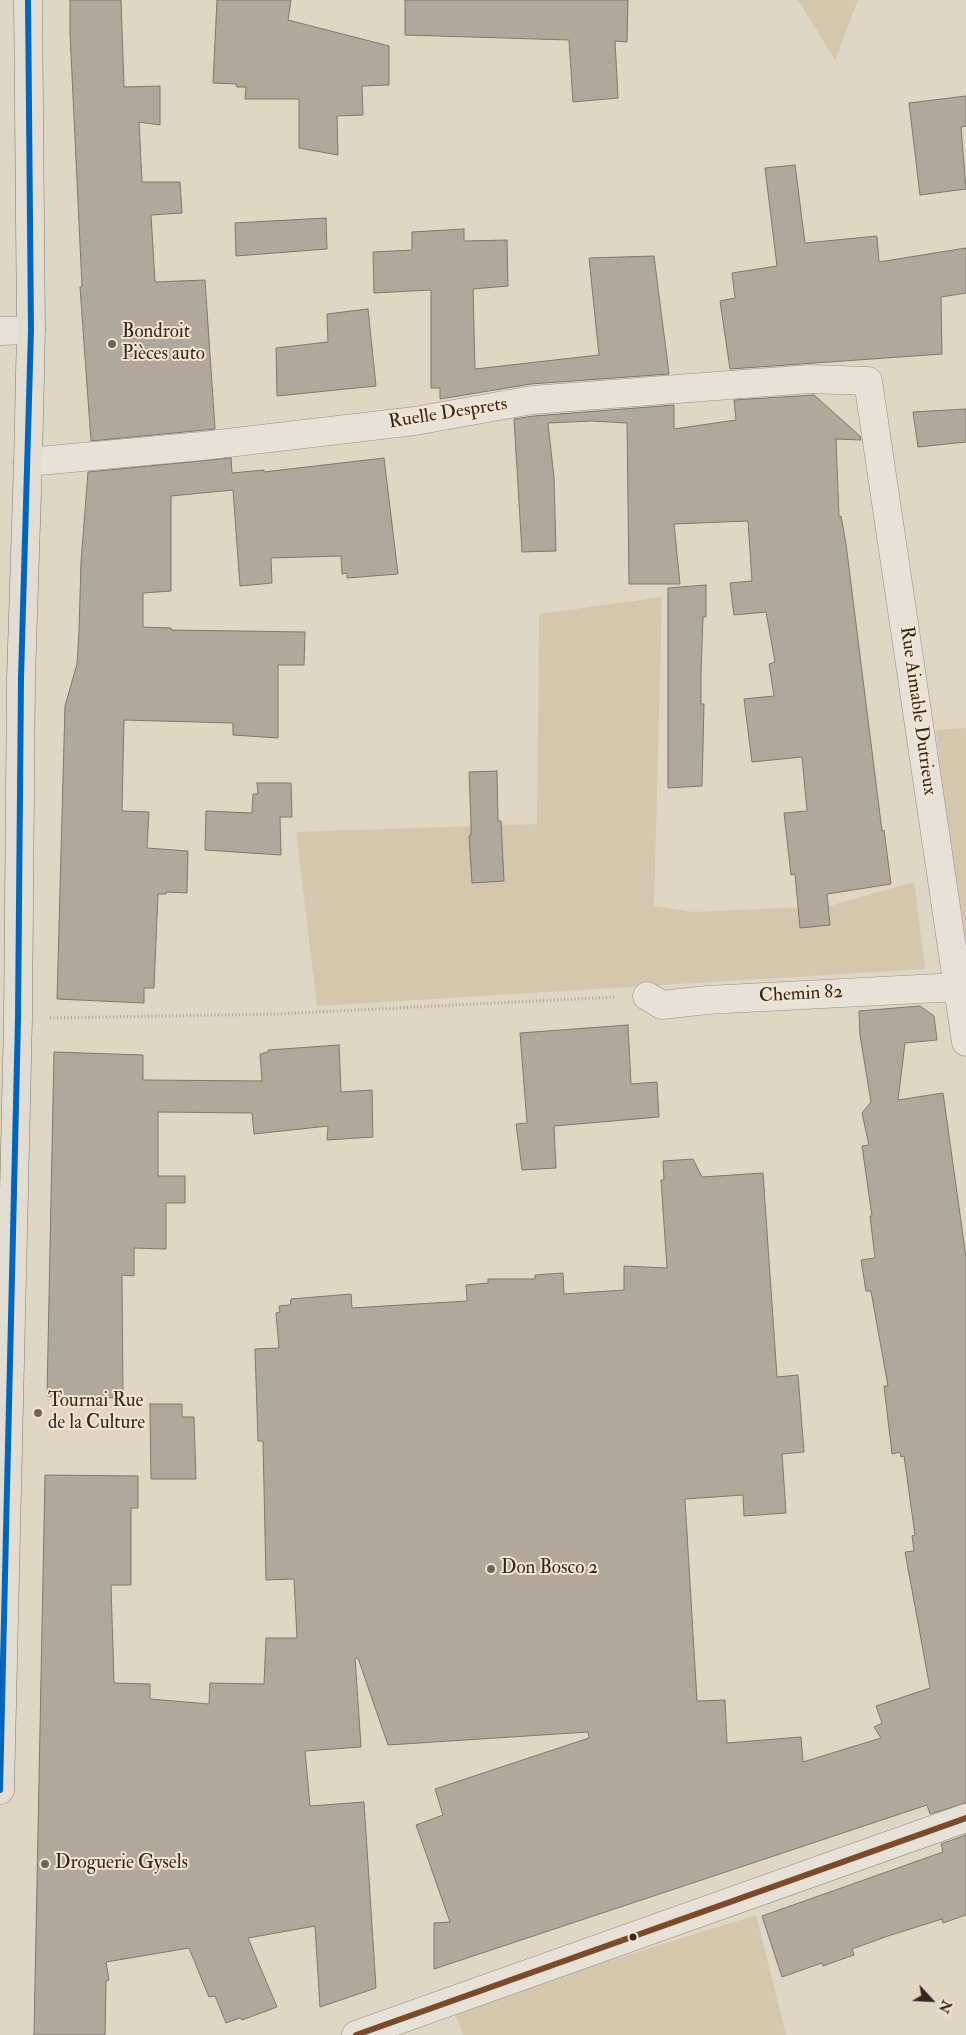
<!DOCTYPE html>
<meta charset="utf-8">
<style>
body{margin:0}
#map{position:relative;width:966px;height:2035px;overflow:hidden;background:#dfd6c3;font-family:"IM FELL Double Pica",serif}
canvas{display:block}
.north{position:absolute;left:906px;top:1975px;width:50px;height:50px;-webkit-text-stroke:4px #f3e6d0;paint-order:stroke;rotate:115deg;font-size:14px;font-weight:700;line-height:20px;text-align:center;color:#352720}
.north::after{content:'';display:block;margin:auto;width:18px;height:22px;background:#352720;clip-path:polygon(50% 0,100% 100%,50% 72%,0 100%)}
</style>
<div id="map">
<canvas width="966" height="2035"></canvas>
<div class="north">N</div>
</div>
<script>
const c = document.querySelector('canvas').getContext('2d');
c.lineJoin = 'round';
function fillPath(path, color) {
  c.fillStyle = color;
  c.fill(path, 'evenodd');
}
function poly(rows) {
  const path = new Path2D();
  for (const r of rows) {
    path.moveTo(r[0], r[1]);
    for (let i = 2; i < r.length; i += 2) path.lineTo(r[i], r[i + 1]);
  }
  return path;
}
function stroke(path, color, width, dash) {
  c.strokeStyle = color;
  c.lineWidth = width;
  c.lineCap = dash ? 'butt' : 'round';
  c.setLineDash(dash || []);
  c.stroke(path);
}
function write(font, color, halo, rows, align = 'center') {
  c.font = font + ' "IM FELL Double Pica",serif';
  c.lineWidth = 4;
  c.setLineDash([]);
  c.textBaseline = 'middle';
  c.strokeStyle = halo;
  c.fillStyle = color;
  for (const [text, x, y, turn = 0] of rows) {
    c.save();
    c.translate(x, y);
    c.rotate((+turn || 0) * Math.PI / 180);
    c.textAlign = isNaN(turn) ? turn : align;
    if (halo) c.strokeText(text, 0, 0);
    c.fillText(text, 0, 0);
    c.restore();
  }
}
const green = poly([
 [798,0,858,0,835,60],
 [662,597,654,906,693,912,829,906,914,882,925,969,317,1006,296,832,537,824,539,614],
 [966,728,966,1033,936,730],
 [756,1915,786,2035,463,2035,454,2009]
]);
const building = poly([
 [70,0,121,0,124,87,160,86,160,125,139,122,142,182,180,182,182,213,151,215,155,282,205,280,215,429,91,441,80,287,82,286,70,33,70,0],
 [217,0,291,0,288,20,389,46,389,85,362,86,363,115,337,116,338,155,299,148,299,99,245,99,246,87,237,87,236,84,213,83,217,0],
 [405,0,628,0,627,42,615,41,618,98,573,102,569,40,405,35,405,0],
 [966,96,966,126,961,127,966,189,920,195,909,103,966,96],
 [795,165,805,243,877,236,879,262,966,248,966,293,941,297,942,354,730,369,720,301,735,298,732,273,777,266,765,168,795,165],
 [326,218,327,249,236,256,235,223,326,218],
 [464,229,464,241,507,240,508,286,473,289,475,369,599,355,589,258,654,256,669,374,531,384,440,399,440,388,431,388,431,290,374,293,373,252,412,250,412,232,464,229],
 [368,309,376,386,277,396,276,348,328,342,327,314,368,309],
 [814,395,860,436,861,440,836,439,839,517,841,516,846,544,882,831,884,830,891,884,827,894,830,925,800,928,795,874,791,875,784,813,807,811,802,757,752,762,744,699,774,696,769,664,775,662,766,612,734,615,730,583,752,581,748,521,674,524,680,584,629,584,627,423,592,421,548,423,554,478,556,551,522,552,514,419,534,416,674,405,674,429,736,420,734,400,814,395],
 [966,409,966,442,918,447,913,412,966,409],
 [231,458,232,473,264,470,264,472,384,458,398,574,347,578,347,573,342,574,341,556,271,558,272,583,240,586,233,490,171,496,171,591,143,593,143,627,171,628,171,630,305,632,304,665,278,665,278,738,233,735,233,723,124,720,122,811,149,812,147,848,188,851,187,893,166,892,166,894,158,894,154,988,144,988,144,1003,57,999,65,706,77,664,79,632,81,562,88,472,231,458],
 [706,585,706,617,703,617,701,674,701,704,704,704,702,786,668,788,668,588,706,585],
 [497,771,498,821,501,821,504,881,472,883,469,836,471,835,471,823,469,772,497,771],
 [257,783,291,783,292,817,280,817,281,855,205,850,206,811,252,813,253,794,258,794,257,783],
 [920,1006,934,1016,937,1040,905,1043,898,1100,943,1093,966,1257,966,1803,930,1814,927,1805,434,1969,434,1923,450,1922,416,1825,443,1815,435,1789,589,1738,588,1732,388,1745,358,1658,355,1658,361,1747,305,1751,310,1806,364,1802,376,1988,320,2007,315,1926,248,1938,277,2007,242,2020,240,2018,226,2023,215,1996,209,1997,189,1948,106,1962,109,1980,106,1981,105,2035,34,2035,45,1475,138,1476,138,1508,131,1508,131,1585,111,1585,114,1683,150,1684,150,1699,209,1704,210,1683,264,1684,266,1638,297,1638,294,1579,266,1580,263,1441,258,1441,255,1349,279,1348,276,1313,280,1312,279,1306,290,1305,291,1299,351,1294,352,1308,467,1301,466,1285,488,1283,488,1279,535,1279,535,1275,563,1273,564,1294,624,1290,624,1266,667,1268,661,1180,664,1180,663,1161,693,1159,702,1177,763,1173,777,1377,798,1375,804,1452,782,1454,786,1513,744,1516,743,1495,685,1499,697,1701,725,1700,727,1743,801,1737,803,1762,881,1738,874,1727,882,1723,876,1706,930,1688,905,1552,914,1551,912,1536,915,1535,904,1456,901,1457,900,1452,892,1454,884,1386,888,1386,871,1291,866,1291,861,1260,875,1258,870,1216,872,1216,862,1146,869,1145,862,1113,871,1102,860,1035,859,1011,920,1006],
 [628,1025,631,1084,657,1082,659,1117,554,1126,556,1168,522,1170,516,1124,527,1123,520,1033,628,1025],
 [339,1045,341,1092,372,1090,373,1137,327,1140,328,1126,254,1134,252,1113,158,1112,158,1176,185,1176,185,1203,166,1203,166,1249,134,1248,134,1276,122,1275,123,1398,47,1396,54,1052,143,1055,143,1080,262,1081,260,1054,268,1052,268,1050,339,1045],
 [150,1404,182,1404,182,1417,194,1417,196,1479,151,1479,150,1404],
 [966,1835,966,1915,943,1923,942,1919,888,1936,852,1949,854,1955,823,1966,822,1963,782,1977,762,1916,943,1852,941,1844,966,1835]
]);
const path = poly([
 [50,1018,276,1014,616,997]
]);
const minor = poly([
 [0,331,31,330],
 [28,462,202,446,415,421,532,400,809,379,868,381,966,1042],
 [647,996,662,1005,707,1000,958,987],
 [356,2035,966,1818]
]);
const major = poly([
 [0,1790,18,1019,21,678,28,462,31,330,28,0]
]);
const bus1 = poly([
 [0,1790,18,1019,21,678,31,330,28,0]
]);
const bus2 = poly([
 [356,2035,966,1818]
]);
const markers = [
 [112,344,5,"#706459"],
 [38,1413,5,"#706459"],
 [491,1569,5,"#706459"],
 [45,1864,5,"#706459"],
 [633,1937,4.5,"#352720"]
];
const poiNames = [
 ["Bondroit",122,333],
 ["Pièces auto",122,355],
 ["Tournai Rue",48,1402],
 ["de la Culture",48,1424],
 ["Don Bosco 2",501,1569],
 ["Droguerie Gysels",55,1864]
];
const streetNames = [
 ["Ruelle Desprets",448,414,-9],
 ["Rue Aimable Dutrieux",917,711,82],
 ["Chemin 82",801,995,-3]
];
fillPath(green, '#d5c7ae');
fillPath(building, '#afa89b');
stroke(building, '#7e776d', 1);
stroke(minor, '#968e83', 29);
stroke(major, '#7e776d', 29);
stroke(path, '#a8a29a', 3, [1, 2.5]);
stroke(minor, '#e7e1d7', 28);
stroke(major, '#e2dcd1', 28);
stroke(bus1, '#0065bd', 6);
stroke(bus2, '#7a4b2a', 6);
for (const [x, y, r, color] of markers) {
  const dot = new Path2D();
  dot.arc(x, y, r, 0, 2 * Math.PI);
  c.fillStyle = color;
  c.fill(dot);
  stroke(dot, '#f3e6d0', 2);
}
write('19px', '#352720', '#f3e6d0', poiNames, 'left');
write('19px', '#352720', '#f3e6d0', streetNames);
</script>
